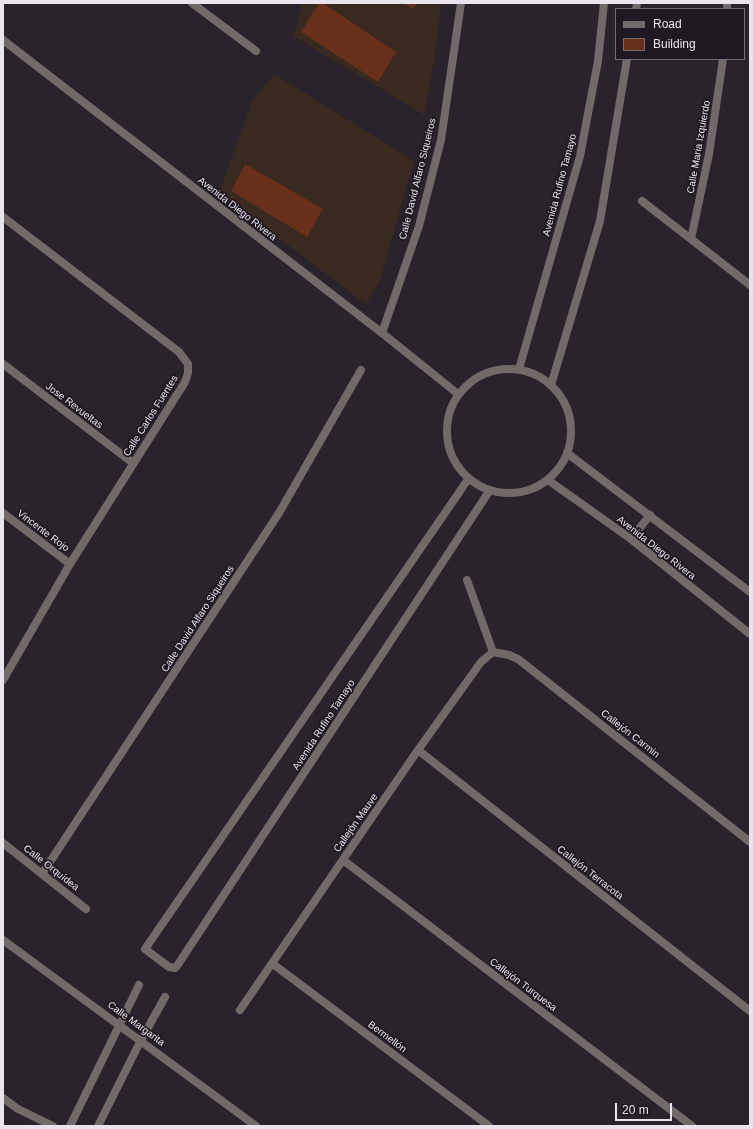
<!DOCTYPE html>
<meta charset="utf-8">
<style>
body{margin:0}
#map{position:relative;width:753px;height:1129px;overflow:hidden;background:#2a232c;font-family:Helvetica,sans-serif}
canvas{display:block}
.frame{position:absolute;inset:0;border:4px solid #eae5ec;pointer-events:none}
.legend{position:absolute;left:615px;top:8px;width:130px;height:52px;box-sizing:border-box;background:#201922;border:1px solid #716b73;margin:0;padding:5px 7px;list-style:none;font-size:12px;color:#eae5ec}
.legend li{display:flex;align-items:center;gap:8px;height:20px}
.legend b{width:20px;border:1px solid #716b73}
.scale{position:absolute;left:615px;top:1103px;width:57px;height:18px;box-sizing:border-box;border:2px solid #eae5ec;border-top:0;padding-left:5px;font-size:12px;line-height:14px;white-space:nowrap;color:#eae5ec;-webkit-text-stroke:3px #201922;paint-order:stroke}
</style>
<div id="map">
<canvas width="753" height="1129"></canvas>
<div class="frame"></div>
<ul class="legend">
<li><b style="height:5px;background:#716a68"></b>Road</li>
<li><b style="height:11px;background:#682f1a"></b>Building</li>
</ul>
<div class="scale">20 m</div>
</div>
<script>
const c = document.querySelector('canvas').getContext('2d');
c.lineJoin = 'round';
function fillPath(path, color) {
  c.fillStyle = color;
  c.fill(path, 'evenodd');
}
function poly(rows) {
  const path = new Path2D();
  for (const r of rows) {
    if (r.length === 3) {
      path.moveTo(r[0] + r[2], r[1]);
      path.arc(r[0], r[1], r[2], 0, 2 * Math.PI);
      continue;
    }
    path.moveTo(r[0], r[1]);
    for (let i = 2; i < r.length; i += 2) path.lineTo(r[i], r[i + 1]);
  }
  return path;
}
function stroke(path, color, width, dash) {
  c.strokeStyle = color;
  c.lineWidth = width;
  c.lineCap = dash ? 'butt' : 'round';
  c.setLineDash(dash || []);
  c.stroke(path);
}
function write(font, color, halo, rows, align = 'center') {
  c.font = font + ' Helvetica,sans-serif';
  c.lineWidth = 3.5;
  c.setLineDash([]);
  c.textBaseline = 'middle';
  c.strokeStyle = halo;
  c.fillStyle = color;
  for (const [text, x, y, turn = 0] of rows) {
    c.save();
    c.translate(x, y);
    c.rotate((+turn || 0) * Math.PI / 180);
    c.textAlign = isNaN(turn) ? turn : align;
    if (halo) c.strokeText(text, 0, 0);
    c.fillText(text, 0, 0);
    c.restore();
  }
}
const education = poly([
 [303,3,441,3,435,56,424,115,293,36],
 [274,74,414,161,379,283,366,304,219,193,253,99]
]);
const building = poly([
 [319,3,323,3,396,52,378,82,301,32],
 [403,3,417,3,413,9],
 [245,164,323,209,307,237,231,191]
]);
const minor = poly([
 [192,3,256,51],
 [636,9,637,3],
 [727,9,727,3],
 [3,40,382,333,458,394],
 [642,201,750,285],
 [3,217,179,352,188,364,188,373,185,382,70,564,3,680],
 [691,239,709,154,723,59],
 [382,333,419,226,441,140,461,3],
 [3,364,133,463],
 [509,431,62],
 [519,369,580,156,598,61,604,3],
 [551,385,600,221,627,59],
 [567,453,750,592],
 [469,478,145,949,169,967,175,968,177,966,490,490],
 [548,480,631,539,750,634],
 [3,513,70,564],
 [631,539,650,515],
 [467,580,493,652],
 [493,652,509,655,518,659,750,842],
 [418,750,750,1011],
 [3,843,86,909],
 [343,860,692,1126],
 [42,874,279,513,361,370],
 [3,940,256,1126],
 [273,964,489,1126],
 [240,1010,418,750,481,662,493,652],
 [3,1098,18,1109,53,1126],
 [70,1126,139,985],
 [98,1126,141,1040,165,997]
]);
const streetNames = [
 ["Calle Maria Izquierdo",699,147,-80],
 ["Calle David Alfaro Siqueiros",418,179,-76],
 ["Avenida Rufino Tamayo",560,185,-75],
 ["Avenida Diego Rivera",237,209,38],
 ["Jose Revueltas",74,406,37],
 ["Calle Carlos Fuentes",151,416,-58],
 ["Vincente Rojo",43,531,37],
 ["Avenida Diego Rivera",656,548,38],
 ["Calle David Alfaro Siqueiros",198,619,-57],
 ["Avenida Rufino Tamayo",324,725,-57],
 ["Callejón Carmin",630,734,38],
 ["Callejón Mauve",356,823,-55],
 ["Calle Orquídea",51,868,38],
 ["Callejón Terracota",590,873,38],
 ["Callejón Turquesa",523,985,37],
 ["Calle Margarita",136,1024,36],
 ["Bermellón",387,1037,37]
];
fillPath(education, '#39291f');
fillPath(building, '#682f1a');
stroke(minor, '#716a68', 8);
write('10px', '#eae5ec', '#201922', streetNames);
</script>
